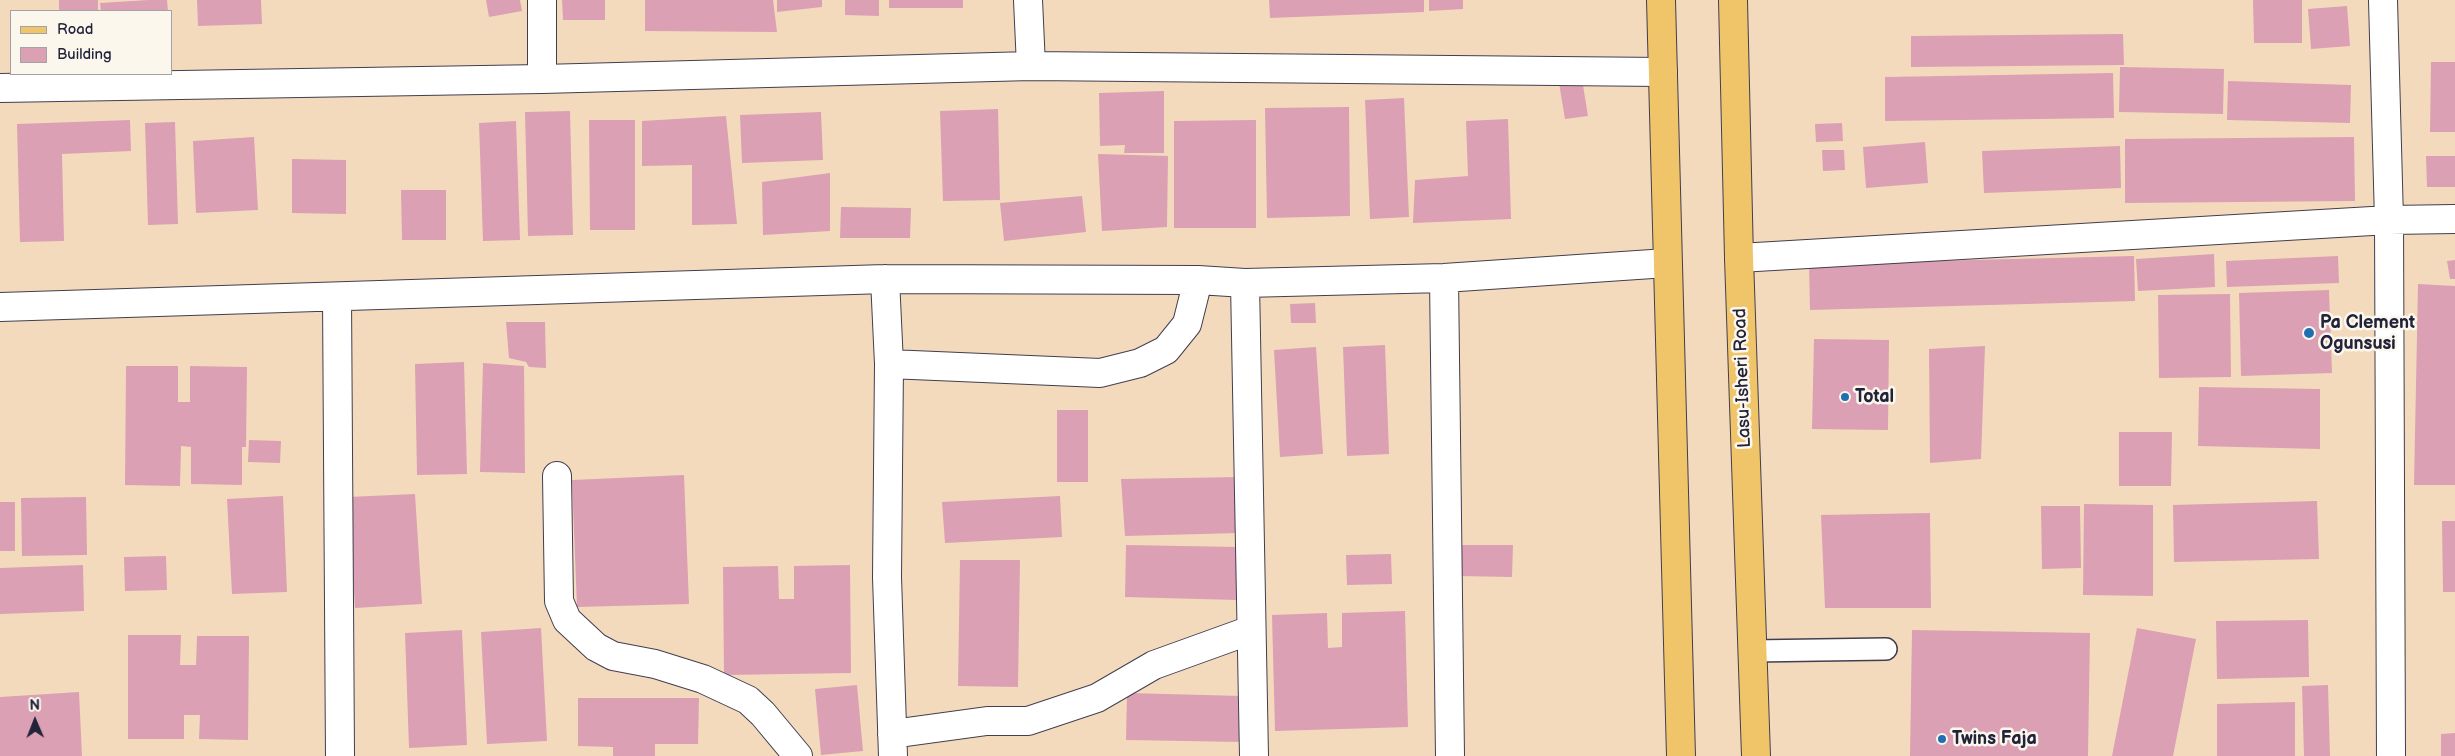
<!DOCTYPE html>
<style>
body{margin:0}
#map{position:relative;width:2455px;height:756px;overflow:hidden;background:#f4dabd;font-family:"Balsamiq Sans",sans-serif}
canvas{display:block}
.legend{position:absolute;left:10px;top:10px;width:162px;height:65px;box-sizing:border-box;background:#fbf7ec;border:1px solid #a4a2a5;margin:0;padding:6px 9px;list-style:none;font-size:15px;color:#22223b}
.legend li{display:flex;align-items:center;gap:10px;height:25px}
.legend b{width:25px;border:1px solid #a4a2a5}
.north{position:absolute;left:10px;top:696px;width:50px;height:50px;-webkit-text-stroke:4px #fbf7ec;paint-order:stroke;rotate:359deg;font-size:14px;font-weight:700;line-height:20px;text-align:center;color:#22223b}
.north::after{content:'';display:block;margin:auto;width:18px;height:22px;background:#22223b;clip-path:polygon(50% 0,100% 100%,50% 72%,0 100%)}
</style>
<div id="map">
<canvas width="2455" height="756"></canvas>
<ul class="legend">
<li><b style="height:6px;background:#f0c469"></b>Road</li>
<li><b style="height:14px;background:#dba0b3"></b>Building</li>
</ul>
<div class="north">N</div>
</div>
<script>
const c = document.querySelector('canvas').getContext('2d');
c.lineJoin = 'round';
function fillPath(path, color) {
  c.fillStyle = color;
  c.fill(path, 'evenodd');
}
function poly(rows) {
  const path = new Path2D();
  for (const r of rows) {
    path.moveTo(r[0], r[1]);
    for (let i = 2; i < r.length; i += 2) path.lineTo(r[i], r[i + 1]);
  }
  return path;
}
function stroke(path, color, width, dash) {
  c.strokeStyle = color;
  c.lineWidth = width;
  c.lineCap = dash ? 'butt' : 'round';
  c.setLineDash(dash || []);
  c.stroke(path);
}
function write(font, color, halo, rows, align = 'center') {
  c.font = font + ' "Balsamiq Sans",sans-serif';
  c.lineWidth = 5;
  c.setLineDash([]);
  c.textBaseline = 'middle';
  c.strokeStyle = halo;
  c.fillStyle = color;
  for (const [text, x, y, turn = 0] of rows) {
    c.save();
    c.translate(x, y);
    c.rotate((+turn || 0) * Math.PI / 180);
    c.textAlign = isNaN(turn) ? turn : align;
    if (halo) c.strokeText(text, 0, 0);
    c.fillText(text, 0, 0);
    c.restore();
  }
}
const building = poly([
 [59,0,98,0,98,11,59,11],
 [148,0,167,0,168,11,101,11,100,3],
 [197,0,261,0,262,24,198,26],
 [486,0,520,0,522,11,489,17],
 [562,0,605,0,605,20,563,20],
 [645,0,773,0,777,32,645,31],
 [777,0,822,0,822,7,777,12],
 [845,0,879,0,879,16,845,15],
 [889,0,963,0,963,8,889,8],
 [1269,0,1424,0,1424,12,1270,18],
 [1429,0,1463,0,1463,9,1429,11],
 [2253,0,2302,0,2302,43,2254,43],
 [2347,6,2350,46,2311,49,2308,9],
 [2123,34,2124,65,1911,67,1911,36],
 [2431,62,2455,62,2455,132,2430,132],
 [2120,67,2224,69,2223,114,2119,112],
 [2113,73,2114,118,1885,121,1885,77],
 [1582,79,1588,116,1565,119,1559,83],
 [2228,81,2351,85,2350,123,2227,120],
 [1164,91,1164,153,1124,153,1125,145,1100,146,1099,93],
 [1404,98,1409,217,1370,219,1365,100],
 [1349,107,1350,216,1267,218,1265,108],
 [998,109,1000,200,943,201,940,111],
 [570,111,573,235,528,236,525,112],
 [821,112,823,160,742,163,740,115],
 [726,116,737,224,692,225,692,165,642,166,642,121],
 [1508,119,1511,219,1413,223,1415,180,1468,176,1466,121],
 [130,120,131,151,62,154,64,241,20,242,17,124],
 [589,120,635,120,635,230,590,230],
 [1256,120,1256,228,1174,228,1174,121],
 [516,121,520,240,483,241,479,123],
 [175,122,178,224,148,225,145,123],
 [1842,123,1843,141,1816,142,1815,124],
 [254,137,258,210,196,213,193,141],
 [2354,137,2355,201,2125,203,2125,139],
 [1925,142,1928,183,1866,188,1863,147],
 [2120,146,2121,188,1984,193,1982,151],
 [1822,150,1844,150,1845,170,1823,171],
 [1098,154,1168,156,1167,227,1102,231],
 [2426,156,2455,156,2455,187,2427,187],
 [292,159,346,160,346,214,292,213],
 [830,173,830,231,763,235,762,182],
 [401,190,446,190,446,240,402,240],
 [1082,196,1086,232,1004,241,1000,203],
 [841,207,911,208,910,238,840,238],
 [2214,254,2215,287,2138,291,2136,259],
 [2134,256,2135,301,1810,310,1809,264],
 [2338,256,2339,283,2227,287,2226,261],
 [2455,260,2455,279,2450,279,2447,261],
 [2418,284,2455,286,2455,485,2414,485],
 [2329,290,2332,373,2241,376,2239,293],
 [2230,294,2231,377,2159,378,2158,295],
 [1315,303,1316,323,1291,323,1290,304],
 [506,322,545,322,546,368,529,367,526,362,509,358],
 [1814,339,1889,340,1888,430,1812,429],
 [1385,345,1389,454,1347,456,1343,347],
 [1985,346,1981,459,1930,463,1929,349],
 [1316,347,1323,454,1280,457,1274,350],
 [464,362,467,474,417,475,415,364],
 [483,363,524,366,525,473,480,472],
 [126,366,178,366,178,402,190,402,190,366,247,367,246,447,242,447,242,485,191,484,191,447,181,446,180,486,125,485],
 [2199,387,2320,389,2320,449,2198,446],
 [1057,410,1088,410,1088,482,1057,482],
 [2119,432,2172,432,2171,486,2119,486],
 [249,440,281,441,280,463,248,462],
 [684,475,689,604,577,607,572,480],
 [1240,477,1239,533,1125,536,1121,479],
 [415,494,422,604,355,608,348,497],
 [283,496,287,592,232,594,227,499],
 [1060,496,1062,537,945,543,942,502],
 [86,497,87,555,22,556,21,498],
 [2317,501,2319,559,2174,562,2173,505],
 [0,502,15,502,15,551,0,551],
 [2084,504,2153,505,2153,596,2083,595],
 [2041,506,2080,506,2081,568,2042,569],
 [1930,513,1931,608,1825,608,1821,515],
 [2442,521,2455,521,2455,592,2443,592],
 [1126,545,1238,547,1237,600,1125,597],
 [1459,545,1513,545,1512,577,1458,576],
 [1391,554,1392,584,1347,585,1346,555],
 [166,556,167,590,125,591,124,557],
 [960,560,1020,560,1018,687,958,686],
 [83,565,84,611,0,614,0,568],
 [850,565,851,673,724,675,723,567,778,566,779,599,794,599,794,566],
 [1405,611,1408,727,1275,731,1272,615,1327,613,1328,648,1342,647,1342,613],
 [2308,620,2309,677,2217,679,2216,621],
 [541,628,547,741,487,744,481,632],
 [2137,628,2196,639,2173,756,2112,756],
 [462,630,467,745,409,748,405,633],
 [1912,630,2090,633,2088,756,1910,756],
 [128,635,181,635,180,665,196,665,197,636,249,636,248,740,199,739,200,715,184,715,184,739,128,739],
 [857,685,863,751,821,755,815,689],
 [2328,685,2330,756,2304,756,2302,686],
 [79,692,82,756,0,756,0,697],
 [1127,693,1243,696,1242,742,1126,740],
 [578,698,699,698,698,744,655,744,655,756,613,756,613,747,578,746],
 [2295,702,2295,756,2217,756,2217,704],
 [2455,733,2455,756,2441,756,2441,734]
]);
const lane = poly([
 [1752,651,1886,649]
]);
const street = poly([
 [542,0,542,79],
 [1028,0,1031,66],
 [2383,0,2389,220,2391,756],
 [0,88,542,79,1031,66,1663,72],
 [1739,258,2389,220,2455,219],
 [1444,278,1450,756],
 [885,279,889,364,887,577,893,756],
 [1245,283,1254,756],
 [337,297,340,756],
 [0,307,885,279,1198,280,1245,283,1444,278,1667,263],
 [889,364,1100,373,1140,363,1166,350,1187,324,1198,280],
 [557,476,559,601,567,620,596,647,613,656,655,664,703,679,748,700,763,714,798,756],
 [892,734,987,721,1028,721,1097,698,1154,665,1251,630]
]);
const primary = poly([
 [1661,0,1681,756],
 [1733,0,1739,258,1756,756]
]);
const markers = [
 [2309,333,6,"#1f6fb2"],
 [1845,397,5,"#1f6fb2"],
 [1942,739,5,"#1f6fb2"]
];
const poiNames = [
 ["Pa Clement",2320,323],
 ["Ogunsusi",2320,344],
 ["Total",1855,397],
 ["Twins Faja",1952,739]
];
const streetNames = [
 ["Lasu-Isheri Road",1743,378,-92]
];
fillPath(building, '#dba0b3');
stroke(lane, '#423e4e', 24);
stroke(street, '#423e4e', 30);
stroke(primary, '#423e4e', 30);
stroke(lane, '#fff', 21);
stroke(street, '#fff', 28);
stroke(primary, '#f0c469', 28);
for (const [x, y, r, color] of markers) {
  const dot = new Path2D();
  dot.arc(x, y, r, 0, 2 * Math.PI);
  c.fillStyle = color;
  c.fill(dot);
  stroke(dot, '#fbf7ec', 2);
}
write('bold 18px', '#22223b', '#fbf7ec', poiNames, 'left');
write('18px', '#22223b', '#fbf7ec', streetNames);
</script>
